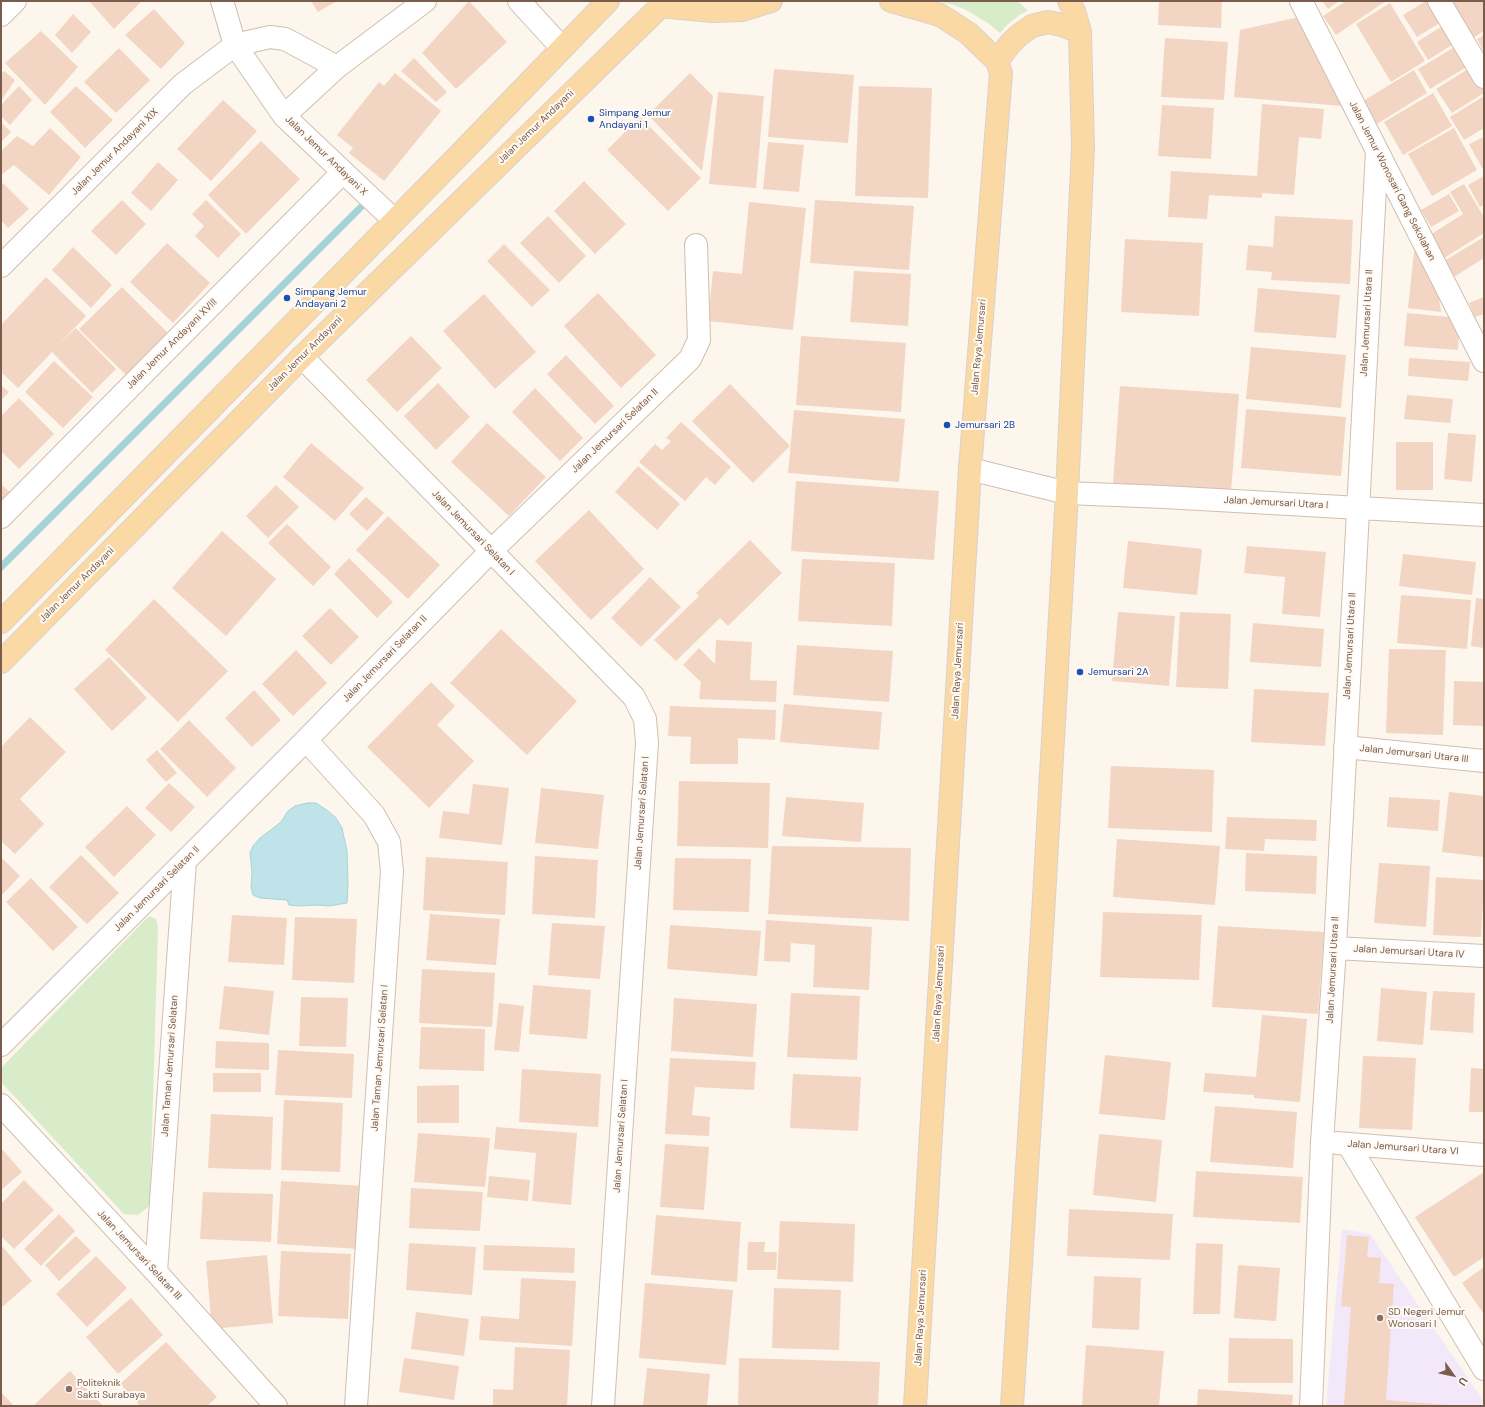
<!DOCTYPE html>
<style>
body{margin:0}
#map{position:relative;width:1485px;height:1407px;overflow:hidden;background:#fdf6ec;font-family:"DM Sans",sans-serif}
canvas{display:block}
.frame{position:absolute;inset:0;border:2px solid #7a5c4d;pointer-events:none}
.north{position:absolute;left:1433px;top:1355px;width:40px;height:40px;-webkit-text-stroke:3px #fffaf3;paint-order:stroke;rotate:123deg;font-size:11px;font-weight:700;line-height:16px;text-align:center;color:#7a5c4d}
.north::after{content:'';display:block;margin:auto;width:14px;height:18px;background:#7a5c4d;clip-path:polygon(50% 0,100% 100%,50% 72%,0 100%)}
</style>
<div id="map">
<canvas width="1485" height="1407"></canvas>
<div class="frame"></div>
<div class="north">U</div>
</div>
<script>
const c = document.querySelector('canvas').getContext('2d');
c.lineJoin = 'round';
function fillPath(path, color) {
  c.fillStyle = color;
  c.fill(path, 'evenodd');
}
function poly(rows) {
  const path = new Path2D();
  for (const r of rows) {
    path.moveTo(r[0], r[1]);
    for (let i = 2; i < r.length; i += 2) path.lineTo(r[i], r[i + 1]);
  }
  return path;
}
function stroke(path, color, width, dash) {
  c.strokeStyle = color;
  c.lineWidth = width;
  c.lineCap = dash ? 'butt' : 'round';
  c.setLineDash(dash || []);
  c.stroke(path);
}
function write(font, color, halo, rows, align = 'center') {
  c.font = font + ' "DM Sans",sans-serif';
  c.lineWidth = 4;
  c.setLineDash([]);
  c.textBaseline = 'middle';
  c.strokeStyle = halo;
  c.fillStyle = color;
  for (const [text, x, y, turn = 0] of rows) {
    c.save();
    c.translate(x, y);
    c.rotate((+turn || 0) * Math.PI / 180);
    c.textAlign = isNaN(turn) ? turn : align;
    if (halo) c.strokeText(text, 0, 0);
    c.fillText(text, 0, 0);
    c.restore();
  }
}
const education = poly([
 [1342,1229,1370,1234,1484,1402,1484,1406,1326,1406]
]);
const green = poly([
 [936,1,1018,1,1028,11,1021,14,1008,24,1000,33,988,23,966,10,954,5],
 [149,916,156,919,158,927,150,1203,147,1208,138,1215,124,1214,1,1082,1,1068]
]);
const water = poly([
 [307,803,316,803,328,811,336,818,342,828,347,851,348,884,347,903,329,906,317,905,300,906,289,905,287,900,260,898,253,895,251,887,252,872,250,853,253,846,260,838,281,822,288,811,295,806,307,803]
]);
const stream = poly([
 [1,567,364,204]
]);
const building = poly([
 [89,1,142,1,114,29],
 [311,1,337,1,318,12],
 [469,1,507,42,456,89,422,53],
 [1159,1,1222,1,1221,28,1158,25],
 [1322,1,1339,1,1328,9],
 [1346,1,1386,1,1336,35,1323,16],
 [1426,1,1435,1,1446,19,1417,37,1403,15],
 [1447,1,1484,1,1484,31,1470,40],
 [1390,3,1425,61,1391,82,1356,24],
 [154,9,185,43,161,69,125,35],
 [73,14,91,32,72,53,55,35],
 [1299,17,1342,106,1234,97,1240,30],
 [1447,23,1458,41,1428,60,1417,42],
 [41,31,78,67,45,105,5,63],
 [1484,35,1484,52,1477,39],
 [1165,38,1228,42,1224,100,1161,97],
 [1458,45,1470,65,1430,89,1418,69],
 [119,48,150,80,116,113,84,82],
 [414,58,447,92,436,102,401,71],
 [1471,67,1484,88,1484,93,1452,113,1436,89],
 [774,69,854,75,848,143,768,137],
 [1414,70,1427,93,1377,124,1363,101],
 [4,71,15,80,1,101,1,74],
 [395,73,441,111,384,181,349,153,353,148,337,135,379,82,384,86],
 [690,73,713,96,702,171,648,115],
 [19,86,32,100,10,125,1,116,1,105],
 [76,86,113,120,85,148,50,112],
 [859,86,932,88,928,198,855,196],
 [718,92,764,96,756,188,709,184],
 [1433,93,1452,126,1403,155,1384,122],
 [1484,96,1484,128,1464,140,1450,117],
 [223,100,257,131,211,181,177,149],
 [1262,104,1324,109,1321,139,1299,137,1294,195,1262,193,1262,198,1209,195,1207,219,1168,217,1171,171,1257,176],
 [1162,105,1214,108,1211,159,1158,156],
 [640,117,701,178,668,211,607,150],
 [1,122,11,132,1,142],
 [50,128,81,157,49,195,14,165,1,175,1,151,17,136,33,146],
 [1454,128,1477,170,1432,196,1408,154],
 [1484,137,1484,167,1482,168,1469,144],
 [261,141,300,179,246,234,208,195],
 [768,142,804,145,799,192,763,189],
 [158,162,178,180,151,211,131,193],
 [1484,176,1484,205,1480,207,1468,185],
 [584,181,626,224,595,254,554,211],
 [3,183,29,209,8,228,1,220,1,185],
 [1464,184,1484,217,1484,233,1444,258,1430,235,1463,214,1450,192],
 [1449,194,1459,211,1431,227,1421,210],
 [122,200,146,224,116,255,91,231],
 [206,200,241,234,218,258,195,236,204,226,192,214],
 [815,200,914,206,909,270,810,263],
 [749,202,806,208,793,330,708,321,713,271,742,274],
 [548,216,586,256,559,283,520,243],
 [1275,216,1353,220,1350,284,1271,280,1272,272,1246,270,1248,245,1273,247],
 [1484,237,1484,258,1454,277,1444,261],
 [1125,239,1203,243,1199,316,1121,312],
 [167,243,210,283,173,323,130,282],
 [1415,243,1435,268,1441,312,1408,308],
 [504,244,550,290,532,307,487,261],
 [73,247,112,285,91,308,52,270],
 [854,271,911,274,908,326,850,322],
 [46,277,86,316,58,345,76,328,116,369,92,393,52,352,18,388,1,372,1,325],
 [122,287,168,333,126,375,79,329],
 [1258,288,1340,295,1336,338,1254,332],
 [598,293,656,355,621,388,564,326],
 [484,294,536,352,495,389,443,331],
 [1484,297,1484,314,1475,317,1469,303],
 [1407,313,1460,318,1458,350,1404,346],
 [411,336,442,368,397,412,366,380],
 [801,336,906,343,901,412,796,405],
 [1251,347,1346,355,1341,408,1246,399],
 [566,355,614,406,595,424,547,374],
 [1409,358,1470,362,1468,381,1408,376],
 [54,361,93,397,63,428,25,392],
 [438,383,470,417,436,450,404,416],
 [730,384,790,446,753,483,692,421],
 [1,385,9,392,1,400],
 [1120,386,1239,394,1231,492,1113,483],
 [535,388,583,438,560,461,512,412],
 [1407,395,1453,399,1450,423,1404,419],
 [19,398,54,434,19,469,1,451,1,416],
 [1246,409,1346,417,1341,476,1241,468],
 [794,410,905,419,899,482,788,473],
 [681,422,731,467,715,485,706,477,685,501,639,462,655,444,662,450,671,441,666,438],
 [487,423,546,477,509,516,451,462],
 [1448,433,1476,435,1472,482,1444,479],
 [1396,442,1433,442,1433,490,1396,490],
 [311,443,364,488,335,521,283,477],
 [638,466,680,504,657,530,615,492],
 [796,481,939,491,934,560,791,551],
 [1,484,15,497,1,512],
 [276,485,299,507,268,538,246,516],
 [366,497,384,513,367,531,349,514],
 [589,510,644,569,591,620,535,561],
 [388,516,440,565,408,599,356,550],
 [287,524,331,567,313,586,268,543],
 [222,531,276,579,226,636,172,588],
 [750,540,782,573,728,626,720,618,676,661,654,640,699,596,696,593],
 [1128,541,1202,549,1197,595,1123,588],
 [1247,546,1326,552,1320,617,1282,614,1285,577,1244,573],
 [1403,554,1476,562,1472,595,1399,586],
 [349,558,393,602,377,618,334,574],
 [802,559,895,563,892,626,798,621],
 [650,577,681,607,641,647,611,618],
 [1401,595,1471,600,1467,649,1397,643],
 [1476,598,1484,599,1484,648,1471,646],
 [154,599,228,671,178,722,105,650],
 [330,608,359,637,331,665,302,636],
 [1118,612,1175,616,1169,686,1112,681],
 [1180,612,1231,614,1228,689,1176,687],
 [1253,623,1324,629,1321,667,1250,662],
 [501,629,577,701,527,755,450,683],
 [716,640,752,642,750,680,777,681,776,702,699,699,701,682,683,665,699,648,715,664],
 [797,645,893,651,889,702,793,695],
 [1389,649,1446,650,1443,735,1386,733],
 [296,650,327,683,293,716,262,684],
 [109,657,147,698,112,731,74,689],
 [1454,681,1484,682,1484,726,1453,725],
 [431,682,455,706,437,725,474,761,429,808,367,747],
 [1254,689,1329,693,1325,746,1251,742],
 [254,690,281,720,252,747,225,718],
 [784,704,882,712,879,750,780,742],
 [670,706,776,710,775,740,738,738,738,764,690,764,691,737,668,736],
 [30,717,66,752,20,799,44,824,15,854,1,841,1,747],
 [189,720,236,768,207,797,160,749],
 [157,750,177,773,166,782,146,760],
 [1111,766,1214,770,1212,832,1108,828],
 [679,781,770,783,768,848,677,846],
 [169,783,195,807,171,832,145,808],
 [473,784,509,788,502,845,439,838,443,811,469,814],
 [541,788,604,795,598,849,535,843],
 [1449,792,1484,796,1484,857,1442,852],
 [786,797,864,803,861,842,782,836],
 [1389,797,1440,800,1438,831,1387,827],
 [127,806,156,835,114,877,85,847],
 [1227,817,1317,820,1316,841,1265,839,1264,851,1225,849],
 [1117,839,1220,846,1215,905,1113,897],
 [772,846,911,848,909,921,768,914],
 [1246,853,1317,856,1316,894,1245,891],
 [81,855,119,893,87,924,49,887],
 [535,856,598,860,595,918,532,914],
 [1,857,20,876,1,896],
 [426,857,508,862,505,915,423,910],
 [675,858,751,859,749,912,673,910],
 [1379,863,1430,866,1426,927,1374,923],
 [1436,877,1484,880,1481,937,1433,935],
 [31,878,78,927,53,951,6,902],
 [1103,912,1202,915,1199,980,1100,977],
 [430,914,500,919,496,965,426,960],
 [232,915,287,918,284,965,228,962],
 [295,917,357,919,354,983,292,980],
 [766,920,872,927,869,990,813,987,815,945,791,943,790,962,764,961],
 [552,923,605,926,600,979,548,975],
 [670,925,761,931,757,976,667,969],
 [1218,926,1324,932,1318,1014,1212,1007],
 [422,969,495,973,492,1027,419,1023],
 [533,985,591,990,587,1039,529,1034],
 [224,986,274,991,269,1035,219,1029],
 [1381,988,1427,992,1423,1045,1377,1041],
 [1433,991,1475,993,1473,1033,1430,1030],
 [791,993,860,996,857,1060,787,1057],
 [301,997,348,998,346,1047,299,1046],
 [674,998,757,1004,753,1057,671,1051],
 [499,1003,524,1006,519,1052,494,1050],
 [1262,1015,1307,1019,1300,1102,1254,1098,1254,1095,1203,1092,1205,1073,1256,1077],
 [421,1027,485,1029,484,1071,419,1069],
 [216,1041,269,1043,269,1070,215,1068],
 [278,1050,354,1054,352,1098,275,1095],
 [1105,1055,1171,1062,1165,1120,1099,1114],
 [1363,1056,1416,1058,1412,1130,1359,1128],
 [670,1058,756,1062,754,1090,695,1087,692,1115,710,1117,709,1136,665,1134],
 [1471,1068,1484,1069,1484,1112,1469,1112],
 [522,1069,601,1074,598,1127,519,1122],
 [213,1073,261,1073,261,1092,213,1092],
 [793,1074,861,1077,858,1131,790,1128],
 [459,1085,459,1123,417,1123,417,1086],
 [284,1100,343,1103,340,1172,281,1170],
 [1215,1106,1297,1112,1293,1168,1210,1162],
 [211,1114,273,1117,271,1170,208,1168],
 [496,1127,577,1133,571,1205,532,1201,536,1153,494,1149],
 [418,1133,490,1138,485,1187,414,1182],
 [1099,1134,1162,1140,1156,1202,1093,1195],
 [665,1144,709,1147,704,1210,660,1207],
 [1,1148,22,1172,1,1190],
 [1196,1171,1303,1177,1300,1223,1193,1217],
 [1484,1172,1484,1257,1454,1277,1415,1217],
 [489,1176,530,1180,528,1201,487,1197],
 [24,1180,54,1210,14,1249,1,1236,1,1204],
 [281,1181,364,1186,359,1249,277,1244],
 [411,1188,483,1192,480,1231,409,1228],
 [203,1192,273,1194,271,1242,200,1239],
 [1069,1209,1173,1214,1170,1260,1067,1256],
 [59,1214,75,1231,41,1266,24,1249],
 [656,1215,741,1222,737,1282,651,1275],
 [780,1221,855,1224,853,1282,777,1279],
 [1347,1235,1369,1237,1367,1257,1381,1258,1379,1283,1394,1284,1386,1400,1450,1405,1450,1406,1344,1406,1351,1307,1341,1306],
 [76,1236,91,1251,59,1281,45,1265],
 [748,1242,765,1242,764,1252,777,1252,776,1270,747,1270],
 [409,1243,476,1247,472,1295,406,1290],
 [1196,1243,1223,1244,1220,1314,1193,1314],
 [1,1245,32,1281,1,1308],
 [484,1245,575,1248,574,1273,483,1270],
 [281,1251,351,1254,348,1319,278,1316],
 [267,1255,273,1323,212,1329,206,1261],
 [96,1256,127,1288,87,1327,56,1294],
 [1238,1265,1280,1268,1276,1321,1234,1318],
 [1484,1267,1484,1314,1462,1283],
 [1094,1276,1141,1278,1139,1330,1092,1328],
 [521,1278,576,1281,572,1346,479,1340,481,1316,519,1319],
 [645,1283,733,1290,726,1365,639,1358],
 [774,1288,841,1290,839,1350,772,1348],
 [131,1298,163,1335,118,1374,86,1337],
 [416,1312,469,1319,464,1356,411,1349],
 [1229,1338,1293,1339,1293,1383,1228,1383],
 [166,1342,217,1397,207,1406,140,1406,120,1384],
 [1086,1345,1164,1351,1159,1406,1082,1406],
 [515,1347,570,1350,567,1406,493,1406,493,1389,513,1390],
 [404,1358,459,1366,454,1400,399,1392],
 [739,1358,880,1362,878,1406,738,1406],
 [647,1368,710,1374,707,1406,643,1406],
 [70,1371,103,1406,33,1406],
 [1198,1389,1293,1395,1292,1406,1197,1406],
 [1,1392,14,1406,1,1406]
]);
const minor = poly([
 [222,1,235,45,284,116,394,220],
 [519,1,562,48],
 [1301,1,1484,361],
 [1439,1,1484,77],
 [1,15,15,1],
 [284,116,337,67,425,1],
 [1,266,183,84,235,45,270,37,285,39,337,67],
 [302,357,634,697,645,719,647,743,603,1406],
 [970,469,1067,493,1164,497,1484,515],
 [1,517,343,172],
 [306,740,374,815,389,842,392,871,356,1406],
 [1345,747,1484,761],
 [1335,948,1484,956],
 [1,1045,306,740,491,551,690,359,699,340,696,245],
 [1,1105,156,1272,276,1406],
 [1337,1143,1484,1155],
 [1348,1144,1484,1369],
 [156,1272,185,861],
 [1311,1406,1322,1142,1335,948,1377,150]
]);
const major = poly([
 [891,1,940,15,968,33,997,61,1001,73,970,469,915,1406],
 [660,6,712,11,742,10,771,1],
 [997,61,1010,44,1019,35,1032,26,1048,22,1062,25,1080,32],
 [1,622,464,150,608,1],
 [1,662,302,357,666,1],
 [1012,1406,1043,915,1067,493,1083,147,1080,32,1074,11,1069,1]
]);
const markers = [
 [591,119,4,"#1a4fb4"],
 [287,298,4,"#1a4fb4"],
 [947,425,4,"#1a4fb4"],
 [1080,672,4,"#1a4fb4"],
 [1380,1318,4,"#8d6e63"],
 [69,1389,4,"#8d6e63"]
];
const transitNames = [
 ["Simpang Jemur",599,113],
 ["Andayani 1",599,125],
 ["Simpang Jemur",295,292],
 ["Andayani 2",295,304],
 ["Jemursari 2B",955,425],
 ["Jemursari 2A",1088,672]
];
const streetNames = [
 ["Jalan Jemur Andayani",536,127,-44],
 ["Jalan Jemur Andayani XIX",115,152,-45],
 ["Jalan Jemur Andayani X",326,156,44],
 ["Jalan Jemur Wonosari Gang Sekolahan",1392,181,63],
 ["Jalan Jemursari Utara II",1367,323,-87],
 ["Jalan Jemur Andayani XVIII",172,344,-45],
 ["Jalan Raya Jemursari",979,347,-85],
 ["Jalan Jemur Andayani",305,354,-45],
 ["Jalan Jemursari Selatan II",615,431,-44],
 ["Jalan Jemursari Utara I",1276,503,3],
 ["Jalan Jemursari Selatan I",473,533,46],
 ["Jalan Jemur Andayani",77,585,-45],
 ["Jalan Jemursari Utara II",1350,646,-87],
 ["Jalan Jemursari Selatan II",385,659,-46],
 ["Jalan Raya Jemursari",958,671,-87],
 ["Jalan Jemursari Utara III",1414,754,6],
 ["Jalan Jemursari Selatan I",642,813,-86],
 ["Jalan Jemursari Selatan II",157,889,-45],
 ["Jalan Jemursari Utara IV",1409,952,3],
 ["Jalan Jemursari Utara II",1333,970,-87],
 ["Jalan Raya Jemursari",939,994,-87],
 ["Jalan Taman Jemursari Selatan I",380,1058,-86],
 ["Jalan Taman Jemursari Selatan",170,1066,-86],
 ["Jalan Jemursari Selatan I",621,1136,-86],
 ["Jalan Jemursari Utara VI",1403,1148,4],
 ["Jalan Jemursari Selatan III",139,1255,47],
 ["Jalan Raya Jemursari",921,1318,-87]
];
const educationNames = [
 ["SD Negeri Jemur",1388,1312],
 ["Wonosari I",1388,1324],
 ["Politeknik",77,1383],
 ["Sakti Surabaya",77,1395]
];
fillPath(education, '#f3e8fa');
fillPath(green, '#d8ecc9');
fillPath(water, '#bfe3e8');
stroke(water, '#a5d3da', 1);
stroke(stream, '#a5d3da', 7);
fillPath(building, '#f3d5c3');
stroke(minor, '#d1beb0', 24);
stroke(major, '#dad1cd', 24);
stroke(minor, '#fff', 22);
stroke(major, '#fbd9a5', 22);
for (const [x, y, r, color] of markers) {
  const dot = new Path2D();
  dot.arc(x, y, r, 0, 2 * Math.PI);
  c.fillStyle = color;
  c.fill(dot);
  stroke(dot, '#fffaf3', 1.5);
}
write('10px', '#164399', '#fffaf3', transitNames, 'left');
write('10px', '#7a5c4d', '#fffaf3', streetNames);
write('10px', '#785e54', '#fffaf3', educationNames, 'left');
</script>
